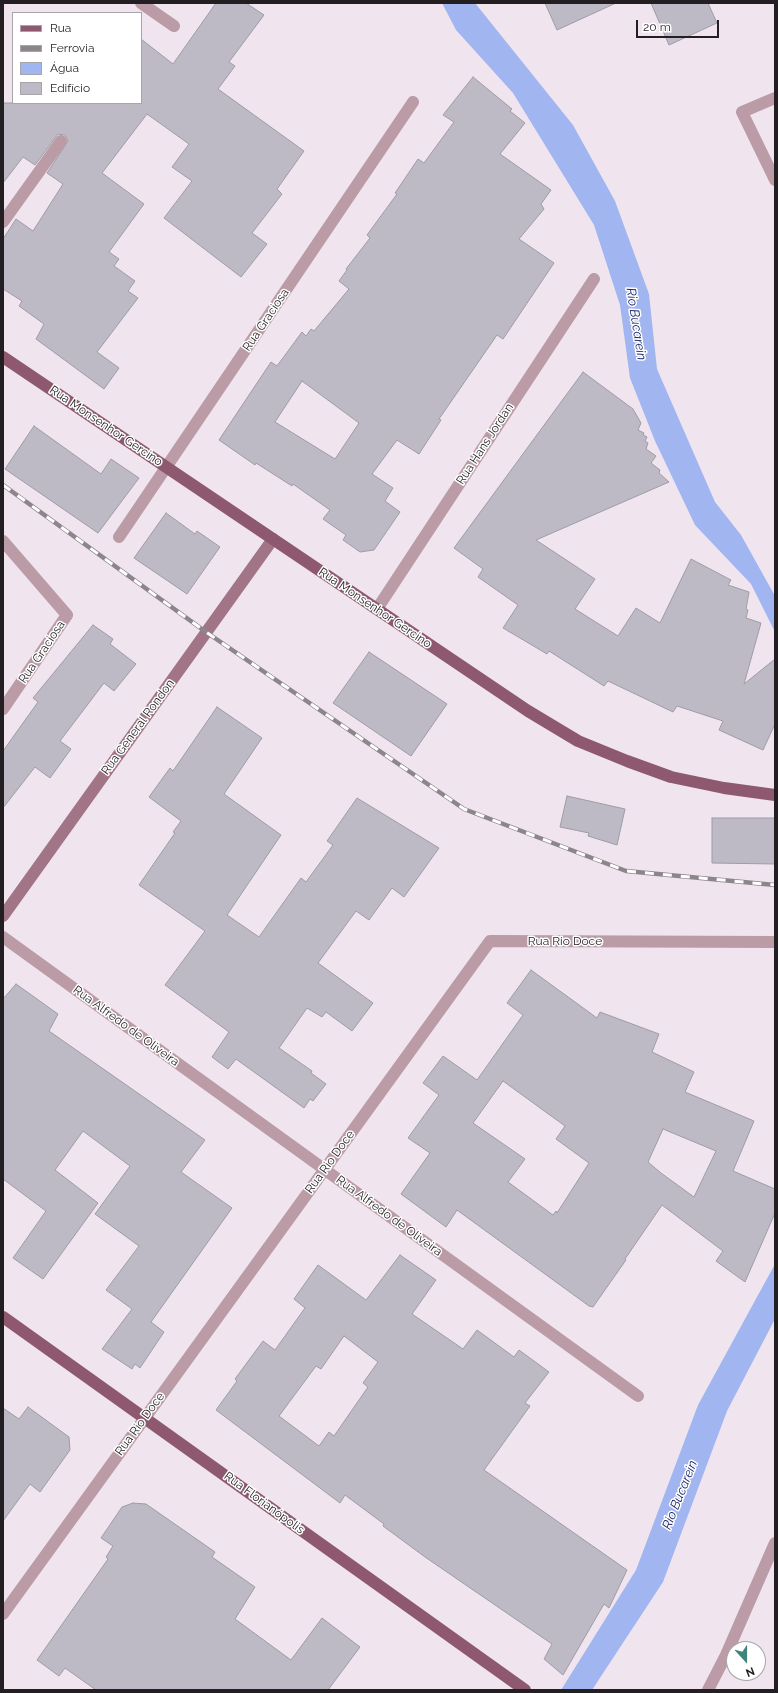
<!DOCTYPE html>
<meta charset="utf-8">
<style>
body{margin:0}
#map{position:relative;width:778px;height:1693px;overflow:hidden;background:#f0e5ef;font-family:Raleway,sans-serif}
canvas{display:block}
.frame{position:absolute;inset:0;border:4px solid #221e22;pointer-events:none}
.legend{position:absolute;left:12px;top:12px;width:130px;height:92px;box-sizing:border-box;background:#fff;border:1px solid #a7a5a7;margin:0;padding:5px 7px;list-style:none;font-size:12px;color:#221e22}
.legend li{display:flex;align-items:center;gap:8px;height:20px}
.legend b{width:20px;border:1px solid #a7a5a7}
.north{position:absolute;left:726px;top:1641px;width:40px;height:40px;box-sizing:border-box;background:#fff;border:1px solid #a7a5a7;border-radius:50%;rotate:159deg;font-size:11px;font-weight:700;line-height:16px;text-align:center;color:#221e22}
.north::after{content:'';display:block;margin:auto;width:14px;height:18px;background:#3e847d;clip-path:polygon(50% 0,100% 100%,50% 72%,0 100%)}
.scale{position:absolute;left:636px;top:20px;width:83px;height:18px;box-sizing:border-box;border:2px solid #221e22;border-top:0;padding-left:5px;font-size:12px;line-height:14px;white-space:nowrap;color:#221e22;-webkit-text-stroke:3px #fff;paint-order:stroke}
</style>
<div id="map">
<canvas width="778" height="1693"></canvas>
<div class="frame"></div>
<ul class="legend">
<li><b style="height:5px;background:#8e596f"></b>Rua</li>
<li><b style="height:5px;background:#8d858c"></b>Ferrovia</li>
<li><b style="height:11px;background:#a1b5f1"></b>Água</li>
<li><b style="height:11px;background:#bdbac6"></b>Edifício</li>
</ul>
<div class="north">N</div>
<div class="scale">20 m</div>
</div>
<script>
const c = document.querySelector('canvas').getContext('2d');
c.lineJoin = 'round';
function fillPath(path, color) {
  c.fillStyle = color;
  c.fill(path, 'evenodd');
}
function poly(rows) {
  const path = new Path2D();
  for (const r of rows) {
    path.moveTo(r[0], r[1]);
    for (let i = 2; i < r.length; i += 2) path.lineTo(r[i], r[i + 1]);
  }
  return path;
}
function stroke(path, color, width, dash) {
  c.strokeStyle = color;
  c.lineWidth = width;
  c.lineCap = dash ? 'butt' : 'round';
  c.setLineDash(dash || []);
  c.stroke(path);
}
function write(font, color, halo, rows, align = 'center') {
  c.font = font + ' Raleway,sans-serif';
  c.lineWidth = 3;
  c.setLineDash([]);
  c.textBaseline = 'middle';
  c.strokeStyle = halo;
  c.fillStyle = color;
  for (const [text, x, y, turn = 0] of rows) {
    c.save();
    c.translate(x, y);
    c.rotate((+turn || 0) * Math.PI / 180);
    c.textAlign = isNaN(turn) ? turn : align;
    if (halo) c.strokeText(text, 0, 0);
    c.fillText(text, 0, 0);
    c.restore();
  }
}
const water = poly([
 [442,3,475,3,573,125,615,201,649,294,657,369,715,502,741,535,775,596,775,632,751,584,695,525,655,441,630,378,620,305,594,225,513,93,456,30],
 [775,1264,775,1319,727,1411,663,1582,592,1690,561,1690,636,1570,698,1405]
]);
const building = poly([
 [216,3,246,3,264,15,229,62,235,66,218,89,304,151,277,189,282,194,252,233,267,244,241,277,164,218,192,181,172,167,189,144,147,114,102,173,144,204,109,252,119,259,114,266,135,281,128,291,138,298,97,352,119,368,104,389,36,339,44,324,19,306,22,301,3,289,3,239,16,219,33,231,63,184,47,173,68,141,65,135,58,134,35,165,23,157,3,183,3,103,141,103,141,39,173,64,216,3],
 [545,3,616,3,557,30,545,3],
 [651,3,708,3,717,23,669,45,651,3],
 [473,77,512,109,510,111,525,123,500,154,551,190,541,204,544,209,519,239,554,263,503,339,497,335,439,419,441,420,419,454,397,440,372,474,393,488,385,501,400,512,374,550,360,552,343,540,346,535,323,519,330,510,293,484,292,486,256,463,255,465,219,440,271,362,277,366,302,332,306,336,311,329,314,331,349,289,339,281,347,270,346,269,370,238,367,235,397,194,395,193,418,159,424,163,454,122,443,115,473,77],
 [302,381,359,423,335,459,275,422,302,381],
 [583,372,633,409,641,423,638,430,644,433,643,435,647,437,645,441,648,443,646,449,656,456,651,463,660,470,659,473,669,482,536,540,595,579,575,609,618,636,636,608,660,623,691,559,731,580,728,585,749,592,746,609,748,610,746,618,761,623,744,684,775,659,775,724,763,750,719,730,723,721,677,706,673,712,608,681,604,686,549,651,547,654,503,628,518,605,478,577,483,569,454,548,583,372],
 [34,426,101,474,111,459,139,478,98,533,5,469,34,426],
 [166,513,195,534,197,531,220,547,187,594,134,558,166,513],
 [93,625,113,639,110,644,136,664,114,691,104,683,60,741,71,749,50,778,35,767,3,808,3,751,38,702,33,698,93,625],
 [369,652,447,704,411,756,333,703,369,652],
 [217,707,262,738,224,794,281,835,227,915,259,937,301,878,306,882,333,845,327,841,357,798,439,848,404,897,392,888,369,920,356,911,318,963,373,1003,352,1031,326,1012,322,1017,307,1008,279,1048,312,1071,311,1073,326,1084,313,1101,310,1099,304,1108,236,1059,228,1069,212,1057,229,1032,165,985,205,931,139,885,175,833,173,832,181,821,149,797,170,768,173,771,217,707],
 [567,796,625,809,617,845,588,836,589,833,560,827,567,796],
 [712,818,775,818,775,864,712,863,712,818],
 [531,970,597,1018,600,1012,659,1034,652,1052,694,1072,685,1092,754,1121,733,1171,775,1189,775,1213,745,1282,716,1261,723,1251,662,1205,625,1259,626,1260,593,1307,589,1306,457,1210,446,1227,401,1194,430,1153,408,1138,439,1095,423,1083,443,1056,477,1080,523,1015,507,1003,531,970],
 [503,1081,565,1126,556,1139,589,1163,557,1213,556,1211,553,1215,508,1182,525,1159,473,1123,503,1081],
 [663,1129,716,1151,694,1197,661,1173,648,1162,663,1129],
 [16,984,58,1014,49,1031,205,1140,181,1172,232,1208,151,1322,164,1332,140,1368,135,1364,132,1369,102,1349,132,1309,106,1290,139,1246,95,1214,130,1166,83,1131,55,1170,98,1203,43,1279,13,1258,46,1211,3,1179,3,999,16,984],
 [400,1255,436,1280,412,1314,463,1349,477,1330,514,1357,519,1350,549,1372,525,1403,530,1406,484,1470,627,1570,609,1608,604,1604,563,1675,544,1659,552,1644,425,1557,383,1526,384,1524,345,1495,340,1503,216,1410,237,1381,235,1379,263,1341,275,1350,305,1308,294,1299,318,1265,366,1300,400,1255],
 [344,1336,378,1362,363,1383,368,1387,334,1436,329,1432,319,1446,279,1416,316,1366,321,1369,344,1336],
 [28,1407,69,1437,70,1450,40,1492,30,1484,3,1521,3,1408,19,1419,28,1407],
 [133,1503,146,1504,215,1552,212,1557,255,1587,235,1619,291,1660,322,1618,360,1647,328,1690,96,1690,65,1668,59,1676,37,1660,108,1559,106,1557,113,1546,101,1538,122,1507,133,1503]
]);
const street = poly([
 [141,3,174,26],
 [775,98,742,112,775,180],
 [3,222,61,141],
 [119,537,413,102],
 [3,541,67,615,3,709],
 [377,609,594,279],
 [3,937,638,1396],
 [3,1614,490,941,775,942],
 [708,1690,726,1655,775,1543]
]);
const secondary = poly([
 [3,916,273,539]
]);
const primary = poly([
 [3,357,528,711,578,741,627,761,671,777,724,788,775,795],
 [3,1317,525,1690]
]);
const rail = poly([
 [3,485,206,632,464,809,626,871,775,885]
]);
const streetNames = [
 ["Rua Graciosa",266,320,-56],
 ["Rua Monsenhor Gercino",106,426,34],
 ["Rua Hans Jordan",485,444,-57],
 ["Rua Monsenhor Gercino",375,608,34],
 ["Rua Graciosa",42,652,-56],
 ["Rua General Rondon",138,727,-54],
 ["Rua Rio Doce",565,941],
 ["Rua Alfredo de Oliveira",126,1026,36],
 ["Rua Rio Doce",330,1162,-54],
 ["Rua Alfredo de Oliveira",389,1216,36],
 ["Rua Rio Doce",140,1424,-54],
 ["Rua Florianópolis",264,1503,36]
];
const waterNames = [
 ["Rio Bucarein",636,324,81],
 ["Rio Bucarein",680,1495,-68]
];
fillPath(water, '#a1b5f1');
fillPath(building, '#bdbac6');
stroke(building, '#9e9ba7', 1);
stroke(street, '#ba9ba6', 12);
stroke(secondary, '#a17486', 12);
stroke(primary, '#8e596f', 12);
stroke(rail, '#8d858c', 4.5);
stroke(rail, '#fff', 3, [9]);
write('12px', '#221e22', '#fff', streetNames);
write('italic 13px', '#1a266a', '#fff', waterNames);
</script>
